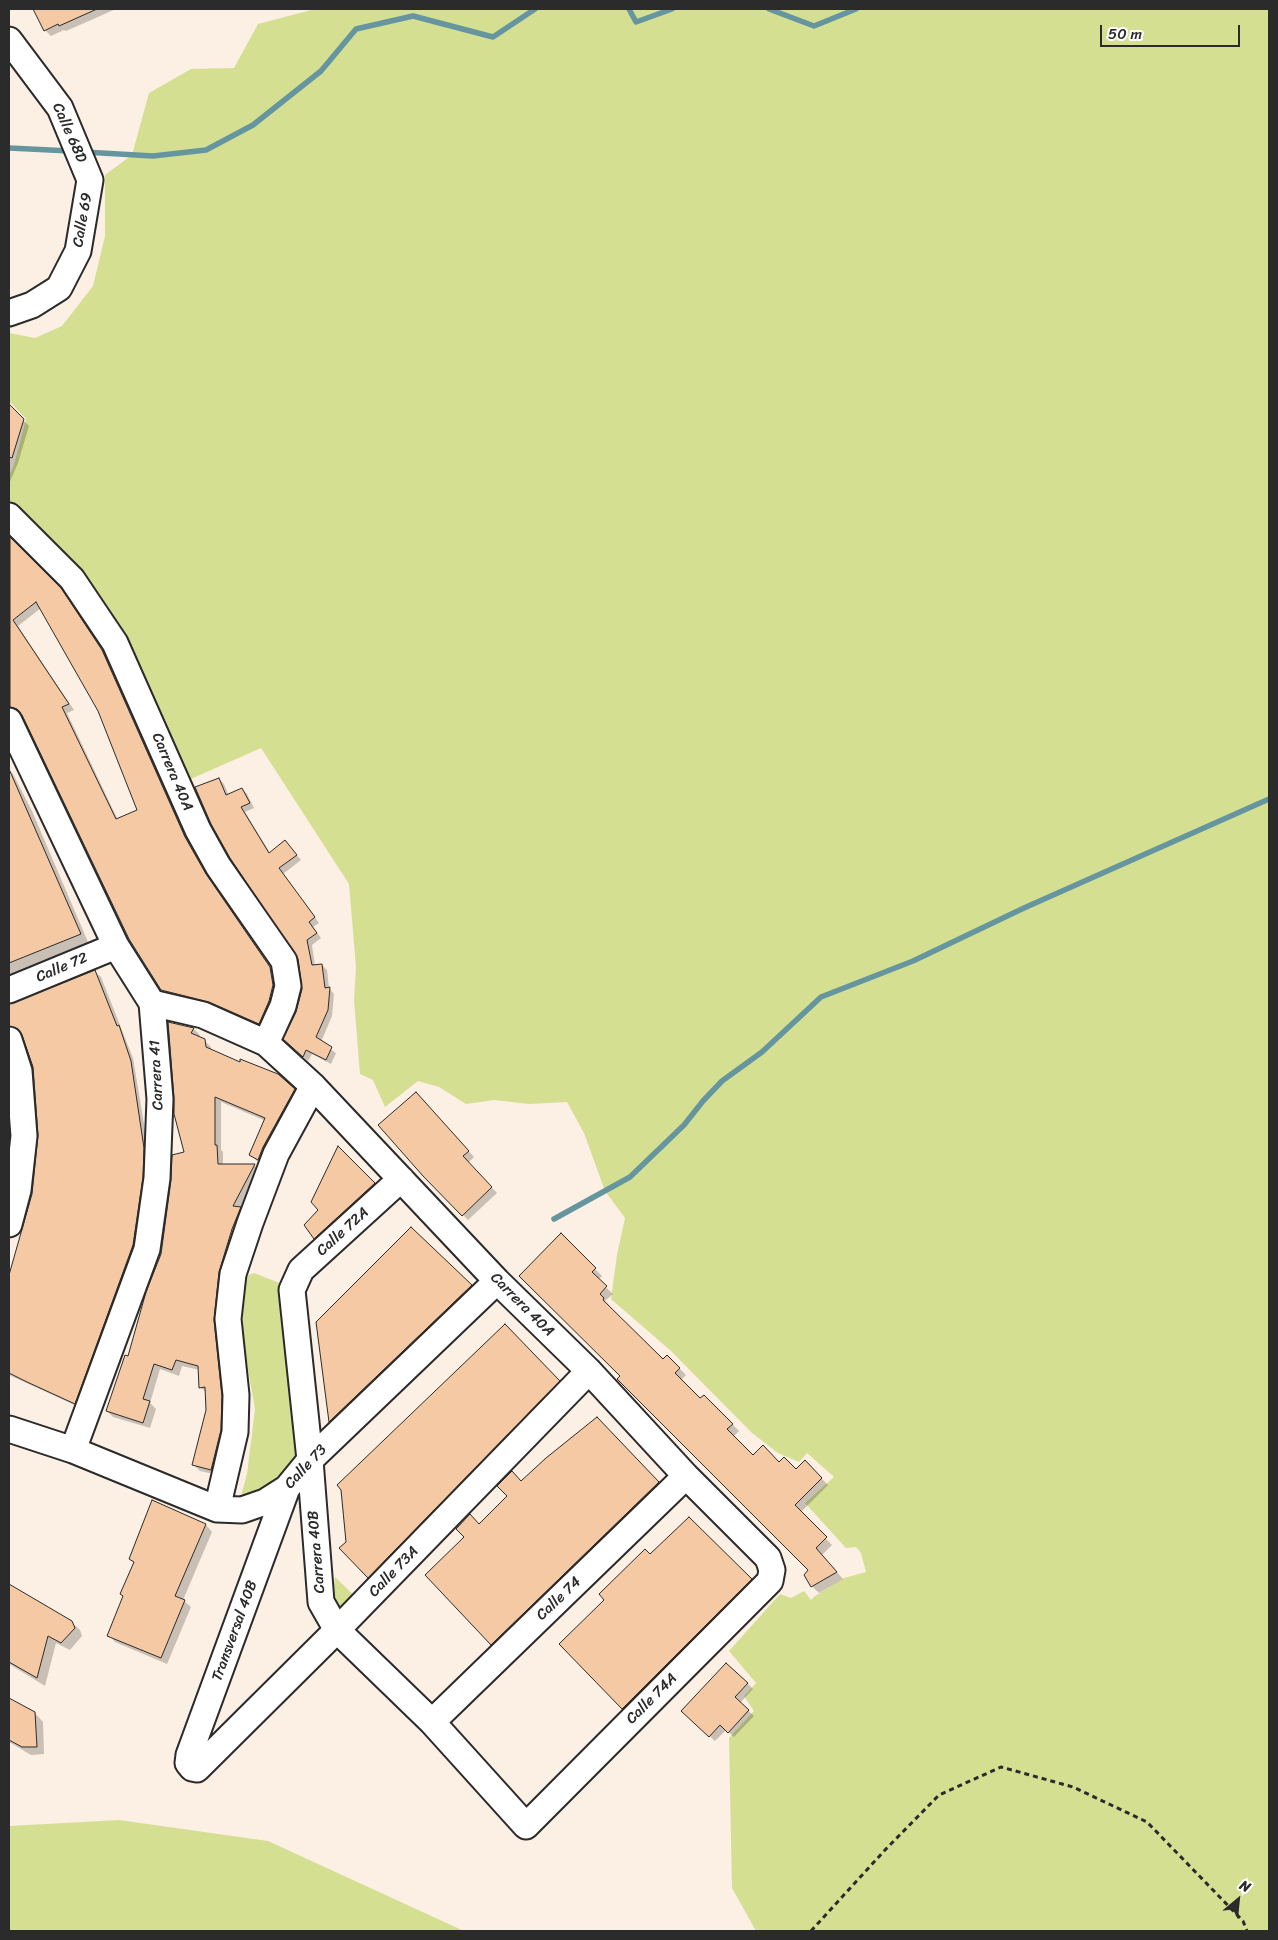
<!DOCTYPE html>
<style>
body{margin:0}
#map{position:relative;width:1278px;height:1940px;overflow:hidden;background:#fcefe3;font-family:Sriracha,sans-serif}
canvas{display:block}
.frame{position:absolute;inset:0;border:10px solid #2b2b2b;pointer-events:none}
.north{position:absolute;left:1213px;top:1875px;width:50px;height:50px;-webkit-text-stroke:4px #fff;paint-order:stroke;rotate:28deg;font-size:14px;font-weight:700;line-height:20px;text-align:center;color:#2b2b2b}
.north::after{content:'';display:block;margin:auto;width:18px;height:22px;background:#2b2b2b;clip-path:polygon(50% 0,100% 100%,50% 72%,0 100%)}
.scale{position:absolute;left:1100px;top:25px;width:140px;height:22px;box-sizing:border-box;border:2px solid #2b2b2b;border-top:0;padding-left:6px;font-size:15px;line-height:18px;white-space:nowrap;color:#2b2b2b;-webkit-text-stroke:4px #fff;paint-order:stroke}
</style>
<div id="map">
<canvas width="1278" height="1940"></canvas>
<div class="frame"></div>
<div class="north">N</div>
<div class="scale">50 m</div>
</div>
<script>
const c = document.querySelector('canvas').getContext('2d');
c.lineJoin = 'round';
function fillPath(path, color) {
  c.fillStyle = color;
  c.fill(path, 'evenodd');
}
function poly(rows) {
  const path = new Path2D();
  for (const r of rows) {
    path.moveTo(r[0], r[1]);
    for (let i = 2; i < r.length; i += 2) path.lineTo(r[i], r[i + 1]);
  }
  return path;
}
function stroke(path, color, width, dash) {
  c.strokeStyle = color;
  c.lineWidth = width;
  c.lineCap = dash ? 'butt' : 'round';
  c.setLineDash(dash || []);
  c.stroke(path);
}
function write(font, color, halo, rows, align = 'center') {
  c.font = font + ' Sriracha,sans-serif';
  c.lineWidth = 4;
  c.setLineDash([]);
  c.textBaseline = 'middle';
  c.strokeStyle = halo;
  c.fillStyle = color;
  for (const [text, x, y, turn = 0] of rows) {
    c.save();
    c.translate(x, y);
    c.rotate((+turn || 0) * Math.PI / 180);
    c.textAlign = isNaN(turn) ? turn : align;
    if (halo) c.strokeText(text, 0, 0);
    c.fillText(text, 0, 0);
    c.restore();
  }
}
const green = poly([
 [315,9,1269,9,1269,1931,756,1931,732,1888,729,1738,754,1711,744,1696,756,1683,729,1651,780,1594,791,1598,804,1591,811,1600,815,1596,844,1578,866,1572,861,1553,856,1547,846,1548,805,1503,834,1477,807,1453,799,1462,778,1453,752,1433,671,1351,611,1299,617,1255,625,1218,605,1191,584,1133,567,1102,529,1104,494,1100,466,1104,439,1087,418,1081,385,1107,373,1080,360,1074,354,1000,356,967,349,884,261,748,184,782,80,574,9,503,9,476,14,465,26,419,9,401,9,333,35,338,62,326,93,286,105,236,105,175,132,155,149,93,191,69,234,68,258,24],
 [254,1273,282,1284,281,1313,300,1461,280,1486,240,1500,247,1474,255,1409,244,1347,241,1278],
 [335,1577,361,1602,339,1620,331,1611],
 [119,1820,268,1841,464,1931,9,1931,9,1826]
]);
const shadow = poly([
 [34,9,116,9,66,31,64,30,51,36,45,30],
 [9,406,29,426,18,463,9,484],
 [9,538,66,596,108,657,191,844,212,881,276,974,279,992,265,1029,168,995,162,989,23,714,17,712,9,702],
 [41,608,99,711,139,810,118,820,67,713,74,710,18,626],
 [9,769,13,774,32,811,88,942,9,974],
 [219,779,224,784,229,796,242,789,247,794,254,808,245,812,270,853,290,847,301,860,283,874,319,923,313,927,321,938,312,945,315,966,322,965,327,970,329,988,334,994,332,1016,321,1042,336,1053,331,1064,312,1054,308,1061,290,1044,303,990,297,953],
 [95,972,101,977,133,1058,149,1154,138,1252,81,1408,9,1375,9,1280,34,1192,40,1137,34,1066,23,1033,19,1031,11,1032,9,1030,9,1006],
 [169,1024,194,1029,200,1035,198,1038,204,1040,211,1047,211,1051,294,1090,300,1096,265,1165,257,1161,251,1155,266,1121,221,1102,221,1150,223,1152,223,1165,254,1165,261,1171,241,1209,246,1214,227,1403,218,1475,200,1471,194,1465,207,1410,207,1393,200,1387,200,1370,182,1366,179,1376,160,1369,150,1403,156,1409,150,1428,113,1417,107,1411,129,1358,162,1254,185,1153],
 [421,1099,474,1157,468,1163,497,1193,468,1220,463,1215],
 [339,1148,383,1193,323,1247,315,1238,319,1210],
 [412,1228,476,1292,335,1427,330,1422,317,1323],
 [561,1235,602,1276,598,1280,613,1294,605,1301,610,1306,608,1307,663,1360,667,1356,686,1375,681,1380,700,1400,704,1396,739,1431,733,1437,754,1457,779,1463,796,1470,805,1462,828,1485,800,1513,832,1545,822,1555,843,1579,819,1593,812,1586,810,1570,622,1376],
 [505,1326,565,1388,375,1583,341,1548,348,1542],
 [597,1419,667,1491,500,1652,427,1575,522,1483],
 [153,1502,206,1525,212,1532,183,1600,191,1607,167,1664,115,1642,109,1635,124,1596,135,1563,130,1559],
 [689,1518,757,1586,629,1715,560,1644],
 [9,1586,71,1622,80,1630,82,1636,70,1650,56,1643,45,1686,9,1664],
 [747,1683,753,1689,740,1703,754,1716,734,1737,726,1730,715,1741,689,1717],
 [9,1699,35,1713,43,1722,44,1754,31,1755,9,1742]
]);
const stream = poly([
 [629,9,636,22,672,9],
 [769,9,814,26,856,9],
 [9,148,70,151],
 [84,152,153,156,206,150,253,125,321,71,356,29,413,16,493,37,535,9],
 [554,1219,630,1177,684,1125,703,1101,722,1081,762,1052,821,997,913,961,1024,908,1269,799]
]);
const building = poly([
 [33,9,97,9,59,26,58,24,44,31,33,9],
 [9,404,24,419,12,458,9,457,9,404],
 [10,537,61,588,102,650,185,837,206,874,270,967,273,985,269,1001,259,1024,209,1002,161,990,129,939,22,715,17,709,10,707,10,537],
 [36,602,98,711,137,810,116,819,62,707,69,704,13,620,36,602],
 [9,769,81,934,9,963,9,769],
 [219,778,226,795,242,788,250,803,241,807,269,853,285,840,297,855,279,868,315,917,309,922,317,933,307,940,312,965,322,964,325,988,330,987,328,1010,316,1037,332,1047,326,1060,306,1050,303,1057,283,1039,296,1012,302,989,298,959,230,858,211,824,195,787,219,778],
 [95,970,117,1026,119,1025,131,1061,144,1148,143,1177,133,1245,75,1404,27,1382,9,1373,9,1275,32,1194,38,1135,33,1067,22,1035,18,1029,9,1026,9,1004,95,970],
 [168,1022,194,1028,191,1033,205,1039,206,1047,240,1062,240,1059,278,1074,295,1089,263,1147,258,1160,249,1155,265,1118,215,1097,215,1145,217,1145,218,1164,255,1164,233,1206,241,1207,232,1229,219,1272,214,1320,222,1396,221,1430,211,1470,192,1465,206,1410,205,1387,199,1388,198,1366,176,1360,172,1370,154,1364,143,1399,150,1401,143,1423,106,1411,125,1355,128,1356,146,1292,161,1254,171,1180,172,1155,184,1152,174,1114,174,1098,168,1022],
 [416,1092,469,1151,463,1156,492,1187,462,1216,423,1176,378,1125,416,1092],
 [338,1146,375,1183,314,1239,304,1225,318,1210,311,1202,338,1146],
 [411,1227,472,1285,329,1422,316,1322,411,1227],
 [561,1233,596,1268,592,1272,607,1286,600,1294,604,1298,603,1300,663,1359,667,1355,680,1368,675,1373,700,1398,704,1395,733,1424,727,1429,753,1455,763,1445,779,1462,784,1457,796,1469,805,1460,822,1478,795,1505,827,1537,816,1548,837,1572,811,1587,804,1575,808,1570,617,1379,620,1376,519,1276,561,1233],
 [505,1324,560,1381,368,1578,339,1548,346,1542,341,1490,337,1485,505,1324],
 [597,1417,659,1482,491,1645,425,1575,464,1537,456,1529,470,1514,479,1524,507,1496,497,1486,512,1471,521,1481,546,1458,597,1417],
 [152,1500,206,1524,175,1596,185,1600,161,1658,107,1636,123,1596,120,1594,134,1562,129,1559,152,1500],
 [689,1517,752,1579,622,1709,559,1644,604,1600,599,1594,645,1549,650,1554,689,1517],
 [9,1584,72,1621,75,1628,61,1643,48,1636,37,1678,9,1662,9,1584],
 [726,1663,748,1683,735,1697,749,1710,728,1733,720,1725,709,1737,681,1711,726,1663],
 [9,1698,35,1712,37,1747,22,1747,9,1740,9,1698]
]);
const path = poly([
 [811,1931,885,1850,939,1795,1001,1767,1073,1787,1147,1822,1243,1921,1247,1931]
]);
const minor = poly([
 [9,40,60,108,90,180,78,251,59,288,32,305,9,313],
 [9,516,72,579,115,643,198,830,218,866,284,961,288,986,283,1006,266,1043],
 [9,721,116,946,152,1003,160,1099,157,1178,147,1249,73,1450],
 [9,990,116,946],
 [152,1003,203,1015,266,1043,313,1086,497,1281,589,1371,686,1476,768,1558,772,1570,770,1581,526,1826,432,1722,337,1630,321,1602,310,1460,292,1290,301,1270,401,1179],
 [9,1040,19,1071,24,1136,18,1190,9,1224],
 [9,1429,73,1450,217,1509,242,1510,265,1502,287,1488,310,1460,497,1281],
 [287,1488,189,1755,188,1763,192,1768,197,1769,337,1630,589,1371],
 [217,1509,235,1432,236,1395,228,1319,233,1274,250,1223,276,1154,313,1086],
 [432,1722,686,1476]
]);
const streetNames = [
 ["Calle 68D",69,133,66],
 ["Calle 69",83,220,-80],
 ["Carrera 40A",172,772,67],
 ["Calle 72",62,968,-23],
 ["Carrera 41",157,1075,-93],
 ["Calle 72A",343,1232,-42],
 ["Carrera 40A",522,1305,45],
 ["Calle 73",306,1467,-47],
 ["Carrera 40B",317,1552,-95],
 ["Calle 73A",394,1572,-46],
 ["Calle 74",559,1599,-44],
 ["Transversal 40B",235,1631,-70],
 ["Calle 74A",652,1699,-45]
];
fillPath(green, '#d4df92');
fillPath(shadow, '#0003');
stroke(stream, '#65959e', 5.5);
fillPath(building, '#f4c9a3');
stroke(building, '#2b2b2b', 1);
stroke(minor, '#2b2b2b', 29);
stroke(path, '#2b2b2b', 3, [5, 4]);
stroke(minor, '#fff', 25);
write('15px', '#2b2b2b', '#fff', streetNames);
</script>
